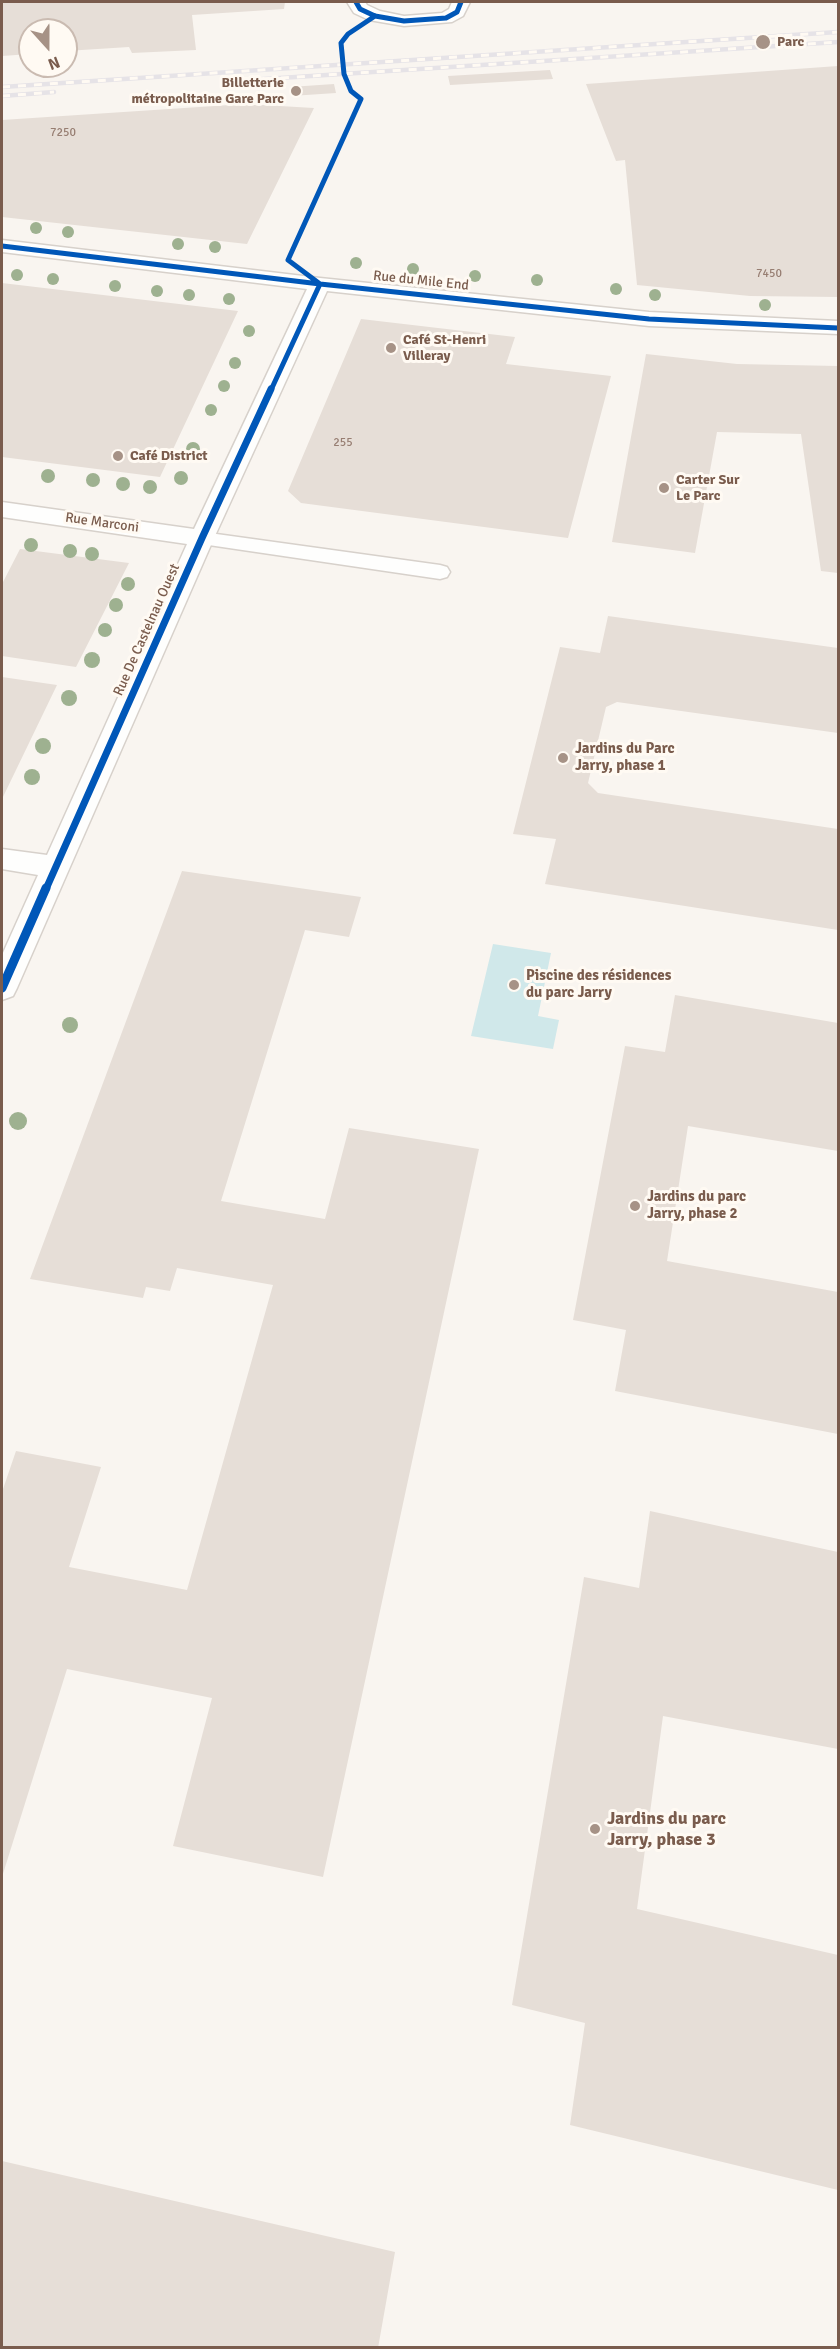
<!DOCTYPE html>
<meta charset="utf-8">
<style>
body{margin:0}
#map{position:relative;width:840px;height:2349px;overflow:hidden;background:#f9f5f0;font-family:Signika,sans-serif}
canvas{display:block}
.frame{position:absolute;inset:0;border:3px solid #7a5c4d;pointer-events:none}
.north{position:absolute;left:18px;top:18px;width:60px;height:60px;box-sizing:border-box;background:#fffaf3;border:2px solid #cabbb1;border-radius:50%;rotate:159deg;font-size:16px;font-weight:700;line-height:24px;text-align:center;color:#7a5c4d}
.north::after{content:'';display:block;margin:auto;width:21px;height:27px;background:#a69286;clip-path:polygon(50% 0,100% 100%,50% 72%,0 100%)}
</style>
<div id="map">
<canvas width="840" height="2349"></canvas>
<div class="frame"></div>
<div class="north">N</div>
</div>
<script>
const c = document.querySelector('canvas').getContext('2d');
c.lineJoin = 'round';
function fillPath(path, color) {
  c.fillStyle = color;
  c.fill(path, 'evenodd');
}
function poly(rows) {
  const path = new Path2D();
  for (const r of rows) {
    path.moveTo(r[0], r[1]);
    for (let i = 2; i < r.length; i += 2) path.lineTo(r[i], r[i + 1]);
  }
  return path;
}
function stroke(path, color, width, dash) {
  c.strokeStyle = color;
  c.lineWidth = width;
  c.lineCap = dash ? 'butt' : 'round';
  c.setLineDash(dash || []);
  c.stroke(path);
}
function write(font, color, halo, rows, align = 'center') {
  c.font = font + ' Signika,sans-serif';
  c.lineWidth = 6;
  c.setLineDash([]);
  c.textBaseline = 'middle';
  c.strokeStyle = halo;
  c.fillStyle = color;
  for (const [text, x, y, turn = 0] of rows) {
    c.save();
    c.translate(x, y);
    c.rotate((+turn || 0) * Math.PI / 180);
    c.textAlign = isNaN(turn) ? turn : align;
    if (halo) c.strokeText(text, 0, 0);
    c.fillText(text, 0, 0);
    c.restore();
  }
}
const water = poly([
 [493,944,551,953,538,1016,559,1020,553,1049,471,1036]
]);
const building = poly([
 [2,2,285,2,284,9,192,15,196,50,132,53,129,47,66,51,66,30,30,30,30,54,2,56],
 [838,66,838,297,750,296,637,285,625,160,616,161,586,84],
 [550,70,553,79,450,85,448,76],
 [334,84,336,93,291,96,290,87],
 [245,104,314,108,247,244,2,217,2,120],
 [2,283,238,311,160,477,2,457],
 [361,319,515,337,506,364,611,376,568,538,301,503,288,491],
 [646,354,737,364,838,366,838,573,821,571,801,434,717,432,695,553,612,542],
 [20,549,129,563,76,667,2,656,2,584],
 [608,616,838,648,838,733,617,702,606,707,588,783,598,793,838,829,838,930,545,884,556,839,513,834,560,647,600,653],
 [2,677,57,685,2,799],
 [182,871,361,897,349,937,305,930,221,1201,325,1219,349,1128,479,1149,323,1877,173,1846,212,1698,67,1669,2,1877,2,1492,16,1451,101,1467,69,1567,187,1590,273,1285,177,1268,170,1291,146,1287,143,1298,30,1279],
 [675,995,838,1023,838,1151,688,1126,667,1261,838,1292,838,1434,615,1391,626,1330,573,1320,625,1046,665,1052],
 [650,1511,838,1552,838,1749,663,1716,637,1909,838,1955,838,2190,570,2125,585,2023,512,2005,584,1577,639,1588],
 [2,2161,395,2252,378,2348,2,2348]
]);
const service = poly([
 [202,532,440,565,447,567,450,572,447,577,440,579,195,543,192,538,195,533,202,532]
]);
const minor = poly([
 [347,2,365,2,367,5,380,11,404,16,442,13,449,9,452,2,470,2,463,16,452,22,404,26,369,20,354,13,347,2],
 [2,240,320,278,649,312,838,321,838,334,649,326,327,291,214,538,17,988,13,996,2,1000,2,955,38,875,2,869,2,849,47,855,187,544,2,517,2,502,194,529,307,289,2,252,2,240]
]);
const rail = poly([
 [249,80,838,42],
 [2,87,838,32],
 [2,96,54,92]
]);
const cyclewayFar2 = poly([
 [356,2,360,9,375,16,404,21,446,18,457,12,461,2],
 [2,246,320,284,649,319,838,328],
 [271,390,320,284,288,260,361,99,351,91,344,74,341,43,348,34,375,16]
]);
const cyclewayFar1 = poly([
 [46,889,202,538,271,389]
]);
const cycleway = poly([
 [2,988,46,888]
]);
const trees = [
 [36,228,6],
 [68,232,6],
 [178,244,6],
 [215,247,6],
 [356,263,6],
 [413,269,6],
 [17,275,6],
 [475,276,6],
 [53,279,6],
 [537,280,6],
 [115,286,6],
 [616,289,6],
 [157,291,6],
 [189,295,6],
 [655,295,6],
 [229,299,6],
 [765,305,6],
 [249,331,6],
 [235,363,6],
 [224,386,6],
 [211,410,6],
 [193,449,7],
 [48,476,7],
 [181,478,7],
 [93,480,7],
 [123,484,7],
 [150,487,7],
 [31,545,7],
 [70,551,7],
 [92,554,7],
 [128,584,7],
 [116,605,7],
 [105,630,7],
 [92,660,8],
 [69,698,8],
 [43,746,8],
 [32,777,8],
 [70,1025,8],
 [18,1121,9]
];
const markers = [
 [763,42,8,"#a69286"],
 [296,91,6,"#a69286"],
 [391,348,6,"#a69286"],
 [118,456,6,"#a69286"],
 [664,488,6,"#a69286"],
 [563,758,6,"#a69286"],
 [514,985,6,"#a69286"],
 [635,1206,6,"#a69286"],
 [595,1829,6,"#a69286"]
];
const numberNames = [
 ["7250",63,133],
 ["7450",769,274],
 ["255",343,443]
];
const farPoinames = [
 ["Parc",777,42],
 ["Billetterie",284,83,"right"],
 ["métropolitaine Gare Parc",284,99,"right"],
 ["Café St-Henri",403,340],
 ["Villeray",403,356],
 ["Café District",130,456],
 ["Carter Sur",676,480],
 ["Le Parc",676,496]
];
const farStreetnames = [
 ["Rue du Mile End",421,281,6],
 ["Rue Marconi",102,523,8],
 ["Rue De Castelnau Ouest",147,630,-66]
];
const poiNames = [
 ["Jardins du Parc",575,749],
 ["Jarry, phase 1",575,766],
 ["Piscine des résidences",526,976],
 ["du parc Jarry",526,993],
 ["Jardins du parc",647,1197],
 ["Jarry, phase 2",647,1214]
];
const nearPoinames = [
 ["Jardins du parc",607,1819],
 ["Jarry, phase 3",607,1840]
];
fillPath(water, '#d0e8ea');
fillPath(building, '#e6ded7');
stroke(service, '#d7d1cb', 3);
stroke(minor, '#d7d1cb', 3);
fillPath(service, '#fefefd');
fillPath(minor, '#fefefd');
stroke(rail, '#e6e3e7', 4.5);
stroke(rail, '#fffaf3', 3, [8]);
stroke(cyclewayFar2, '#0057b8', 5);
stroke(cyclewayFar1, '#0057b8', 7);
stroke(cycleway, '#0057b8', 9);
c.fillStyle = '#9eb190';
for (const [x, y, r] of trees) {
  c.beginPath();
  c.arc(x, y, r, 0, 2 * Math.PI);
  c.fill();
}
for (const [x, y, r, color] of markers) {
  const dot = new Path2D();
  dot.arc(x, y, r, 0, 2 * Math.PI);
  c.fillStyle = color;
  c.fill(dot);
  stroke(dot, '#fffaf3', 2);
}
write('12px', '#977e72', null, numberNames);
write('bold 14px', '#7a5c4d', '#fffaf3', farPoinames, 'left');
write('14px', '#7a5c4d', '#fffaf3', farStreetnames);
write('bold 15px', '#7a5c4d', '#fffaf3', poiNames, 'left');
write('bold 18px', '#7a5c4d', '#fffaf3', nearPoinames, 'left');
</script>
